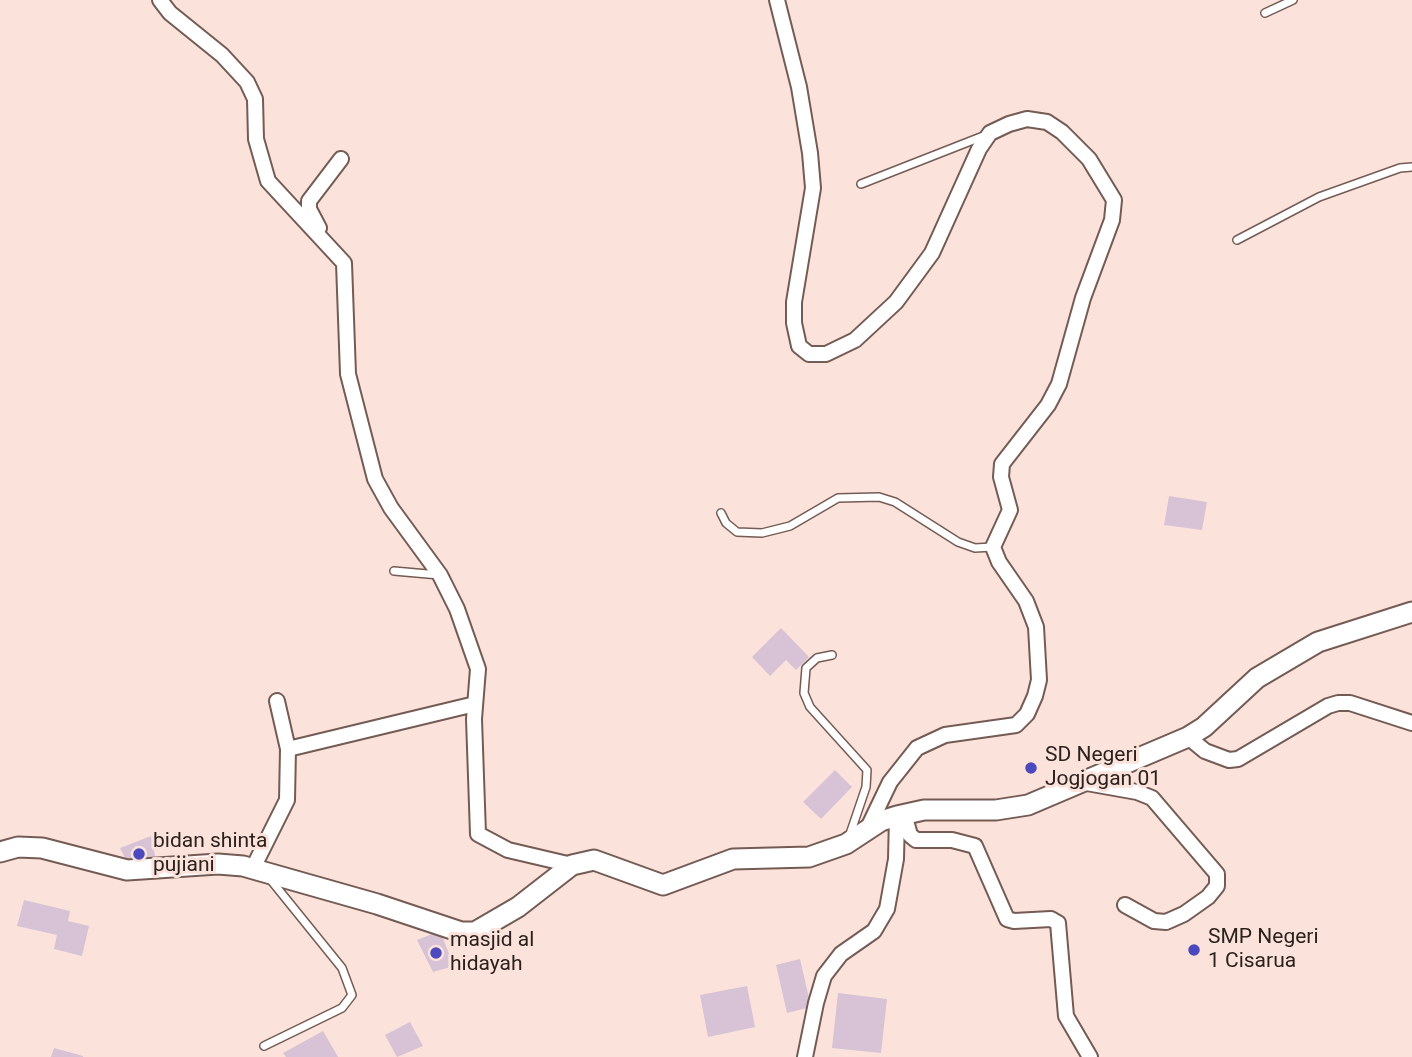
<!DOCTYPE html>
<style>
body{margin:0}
canvas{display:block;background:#fbe3db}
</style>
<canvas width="1412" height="1057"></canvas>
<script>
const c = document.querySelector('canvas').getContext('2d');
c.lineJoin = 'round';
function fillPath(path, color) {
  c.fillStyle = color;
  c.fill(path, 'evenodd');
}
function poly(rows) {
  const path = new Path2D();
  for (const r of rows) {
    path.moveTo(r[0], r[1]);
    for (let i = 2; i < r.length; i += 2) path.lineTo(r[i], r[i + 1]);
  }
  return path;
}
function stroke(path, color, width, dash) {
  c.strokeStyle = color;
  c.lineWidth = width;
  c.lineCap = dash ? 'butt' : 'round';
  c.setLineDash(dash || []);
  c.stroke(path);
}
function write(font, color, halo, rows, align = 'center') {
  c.font = font + ' Roboto,sans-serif';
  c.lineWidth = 6;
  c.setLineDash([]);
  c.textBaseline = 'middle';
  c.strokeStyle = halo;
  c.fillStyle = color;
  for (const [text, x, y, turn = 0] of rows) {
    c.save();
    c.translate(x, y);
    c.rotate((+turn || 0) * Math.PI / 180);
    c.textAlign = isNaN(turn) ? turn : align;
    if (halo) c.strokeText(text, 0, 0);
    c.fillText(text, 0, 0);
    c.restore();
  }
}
const building = poly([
 [1169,496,1207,502,1202,530,1164,525],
 [781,628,809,657,796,670,786,660,770,676,752,657],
 [835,770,852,787,821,819,803,802],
 [151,836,156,860,128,864,120,848],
 [24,900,70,911,68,921,89,926,82,956,54,949,57,935,17,926],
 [440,931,454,966,433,972,417,940],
 [800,959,811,1007,787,1013,776,965],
 [747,986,755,1027,708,1037,700,995],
 [838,993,887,999,881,1053,832,1048],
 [410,1022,423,1046,397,1057,385,1035],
 [323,1031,338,1057,286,1057,283,1053],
 [54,1048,83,1056,83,1057,51,1057]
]);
const lane = poly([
 [1265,13,1293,0],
 [861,184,986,135],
 [1237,240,1319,197,1400,168,1412,167],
 [721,513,726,523,737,532,762,533,790,526,838,498,879,497,895,502,958,542,975,548,993,547],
 [394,571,439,575],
 [832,655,817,658,806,668,804,693,810,707,867,770,866,787,849,837],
 [264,1046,342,1008,352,995,342,968,270,879]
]);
const street = poly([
 [160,0,170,13,222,55,247,82,255,99,256,139,268,181,344,263,348,374,375,479,391,508,440,575,457,609,478,669,474,719,478,834,508,850,572,865],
 [777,0,799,87,810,153,813,188,794,302,794,323,799,346,809,354,826,354,855,340,896,302,932,253,979,149,990,133,1009,124,1027,119,1047,122,1062,132,1089,159,1114,200,1112,220,1083,298,1059,384,1048,405,1002,464,1001,477,1010,510,993,547,999,562,1026,601,1036,627,1039,680,1035,696,1027,714,1016,725,945,735,917,748,890,782,867,830],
 [319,228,309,209,309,201,341,159],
 [1188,737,1205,751,1229,760,1238,759,1328,706,1338,703,1350,703,1412,723],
 [288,749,475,704],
 [1081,782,1137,792,1152,798,1217,874,1217,886,1208,897,1184,914,1166,922,1154,921,1125,905],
 [904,814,910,835,916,840,952,840,975,846,1007,919,1014,921,1051,919,1058,923,1066,1016,1090,1057],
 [253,868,287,800,288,749,277,701],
 [805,1057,816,1003,824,976,841,954,874,931,887,909,896,859,897,816]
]);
const secondary = poly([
 [0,852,18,847,42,848,127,870,218,864,243,866,377,904,461,932,475,932,518,907,572,865,594,860,663,885,733,859,809,857,846,844,881,821,897,816,924,810,996,810,1028,805,1188,737,1204,727,1257,678,1318,642,1412,612]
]);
const markers = [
 [1031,768,7,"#4c48be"],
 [139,854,7,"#4c48be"],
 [1194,950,7,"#4c48be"],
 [436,953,7,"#4c48be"]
];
const poiNames = [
 ["SD Negeri",1045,756],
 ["Jogjogan 01",1045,780],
 ["bidan shinta",153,842],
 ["pujiani",153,866],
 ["SMP Negeri",1208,938],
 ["1 Cisarua",1208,962],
 ["masjid al",450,941],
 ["hidayah",450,965]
];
fillPath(building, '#d8c2d5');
stroke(lane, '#745b53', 10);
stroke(street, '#745b53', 18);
stroke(secondary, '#745b53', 23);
stroke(lane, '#fff', 7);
stroke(street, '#fff', 14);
stroke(secondary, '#fff', 19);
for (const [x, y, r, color] of markers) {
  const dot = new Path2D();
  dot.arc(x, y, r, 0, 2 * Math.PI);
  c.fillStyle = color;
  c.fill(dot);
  stroke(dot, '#fbe3db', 2.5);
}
write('21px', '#2b211d', '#fbe3db', poiNames, 'left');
</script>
